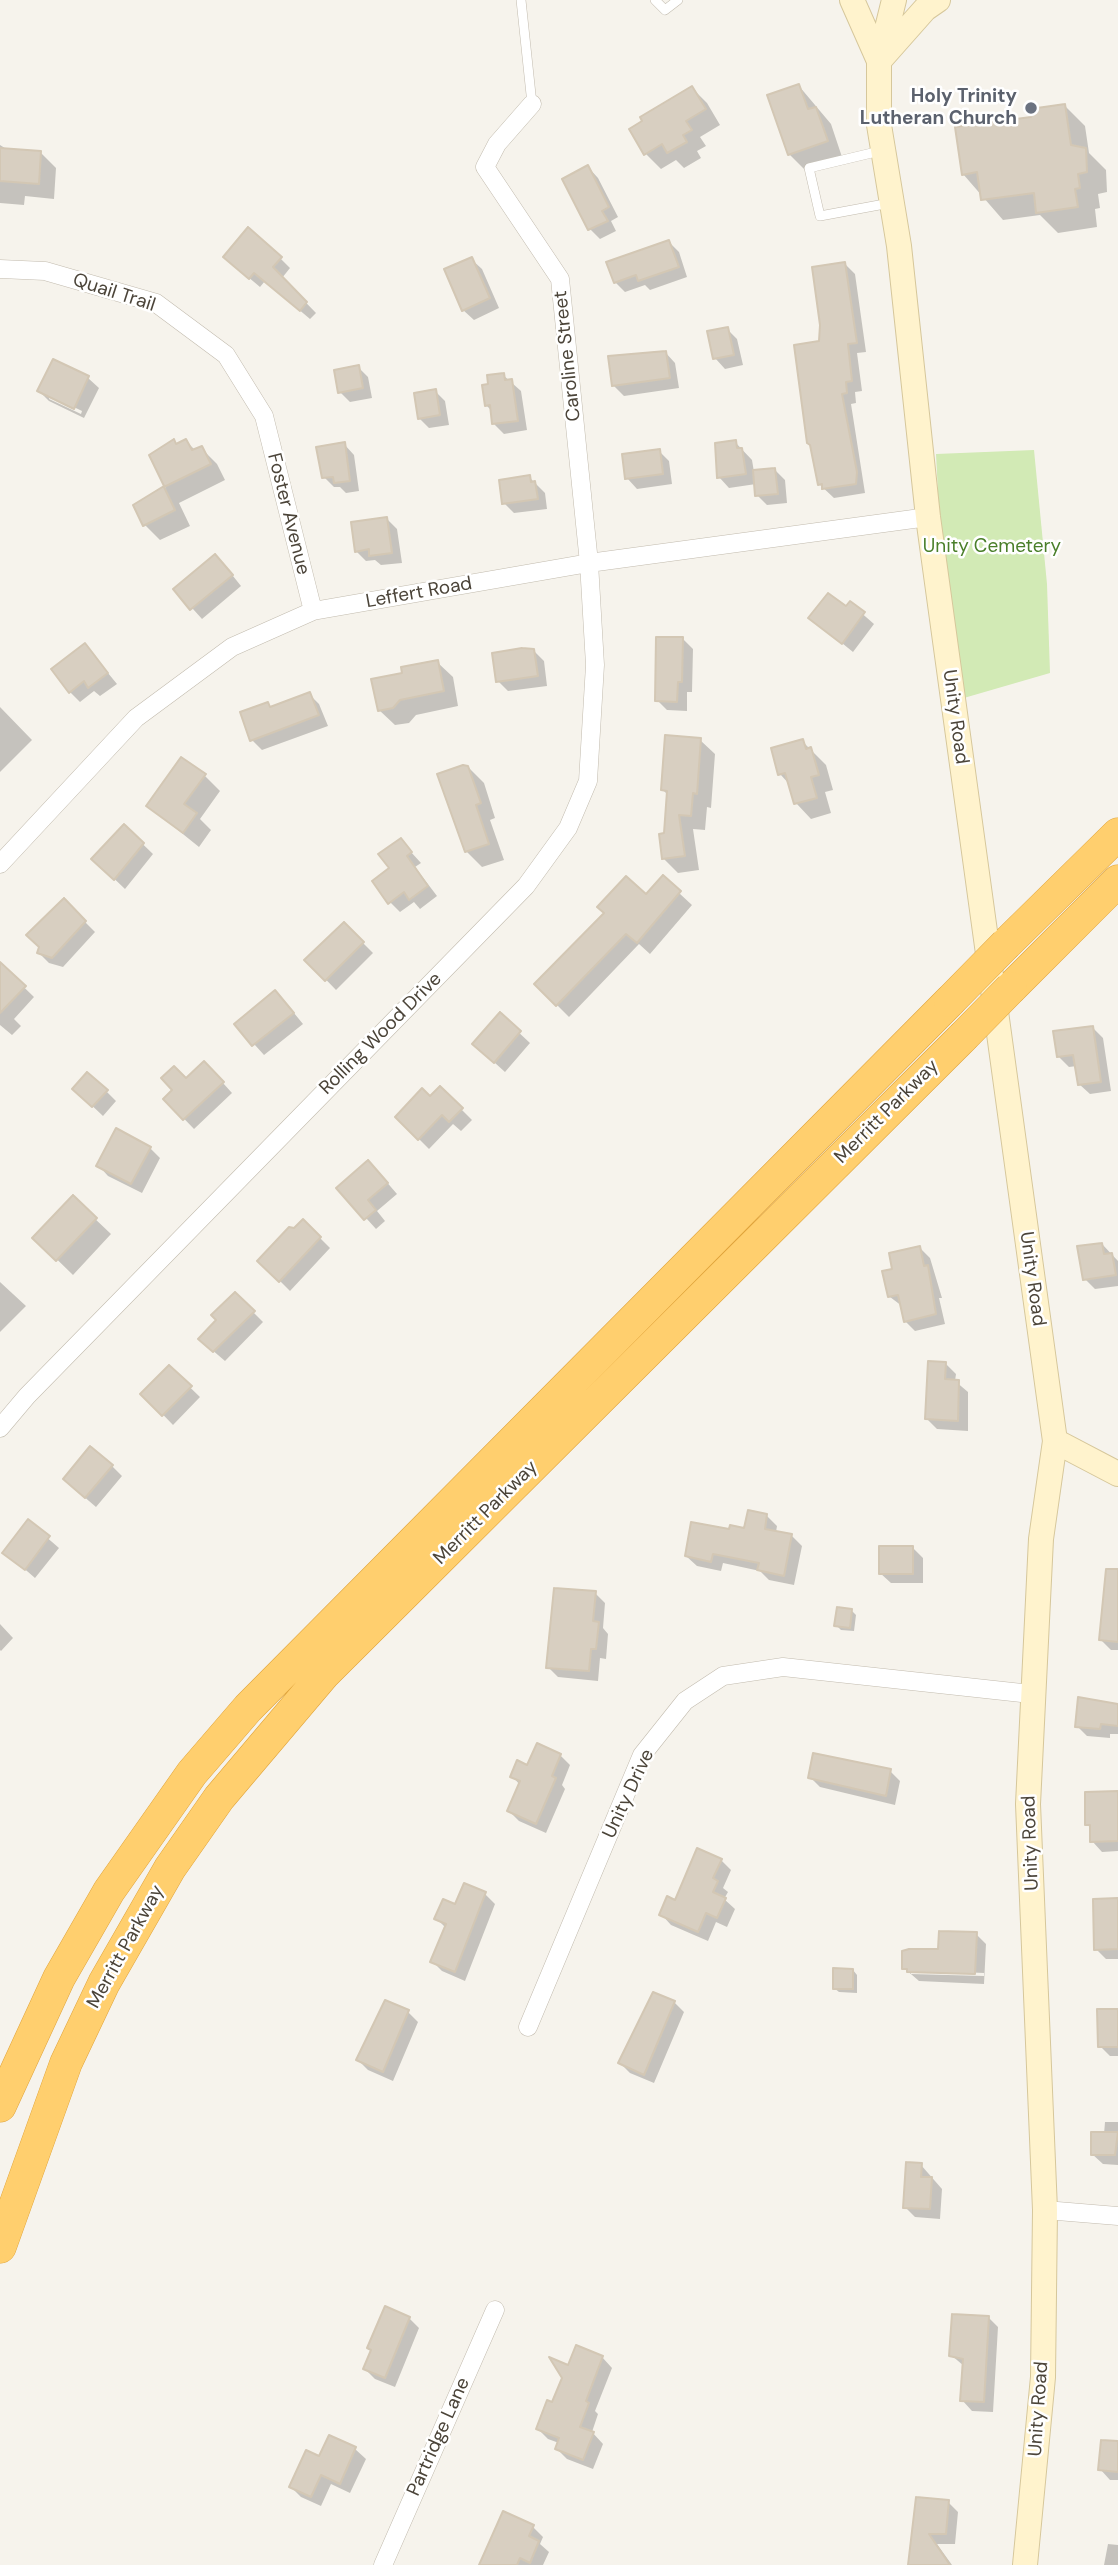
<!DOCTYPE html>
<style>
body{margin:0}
canvas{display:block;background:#f6f3ec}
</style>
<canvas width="1118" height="2565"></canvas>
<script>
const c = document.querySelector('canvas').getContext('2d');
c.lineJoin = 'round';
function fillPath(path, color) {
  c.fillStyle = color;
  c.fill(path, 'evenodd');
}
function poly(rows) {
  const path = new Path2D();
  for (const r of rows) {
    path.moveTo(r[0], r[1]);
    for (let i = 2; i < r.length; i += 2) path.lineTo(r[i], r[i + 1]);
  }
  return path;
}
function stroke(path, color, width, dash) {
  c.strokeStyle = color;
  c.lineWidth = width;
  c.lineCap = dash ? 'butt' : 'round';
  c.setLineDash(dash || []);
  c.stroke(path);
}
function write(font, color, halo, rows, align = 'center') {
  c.font = font + ' "DM Sans",sans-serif';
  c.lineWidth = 5;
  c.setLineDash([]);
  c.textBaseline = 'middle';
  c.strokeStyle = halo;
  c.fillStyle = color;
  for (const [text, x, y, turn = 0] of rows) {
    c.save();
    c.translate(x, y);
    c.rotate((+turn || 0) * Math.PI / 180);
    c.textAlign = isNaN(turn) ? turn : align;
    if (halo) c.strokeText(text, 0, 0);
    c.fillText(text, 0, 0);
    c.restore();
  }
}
const green = poly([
 [1034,450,1047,584,1050,673,957,700,941,550,936,454]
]);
const shadow = poly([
 [799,86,831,124,842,157,805,170,789,154],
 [692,88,707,103,720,125,700,137,706,146,697,151,701,158,684,168,676,160,661,169,646,154],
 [1065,106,1085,126,1089,153,1106,170,1107,192,1098,194,1100,208,1095,209,1097,227,1058,233,1040,215,1003,220,963,174,1033,118],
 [0,145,8,150,40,152,56,168,54,199,25,196,24,205,0,203],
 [588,167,598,178,618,217,611,221,616,231,600,239,590,229],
 [669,242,679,252,687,277,650,290,645,285,625,292,615,282],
 [280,258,290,268,282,278,316,313,310,319,265,281,260,287,235,266],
 [471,259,482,269,499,308,474,320,463,310],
 [845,264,855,274,866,352,857,353,862,391,855,392,856,403,851,404,865,493,834,498,819,484,820,343],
 [727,329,737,339,743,365,725,369,715,358],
 [665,352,675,363,679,388,624,396,614,386],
 [54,361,88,378,99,388,84,418,49,401,39,391],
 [49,395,82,411,81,414,49,399],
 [358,367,368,377,372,398,350,402,340,392],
 [503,375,521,391,527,430,504,434,494,424,493,412,486,405,490,385],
 [435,391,445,401,449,425,429,428,419,418],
 [186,441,196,451,201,448,217,464,225,480,179,503,190,526,160,540,145,525,135,505,166,487,152,456,174,442,177,445],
 [735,442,752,460,754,472,775,470,785,480,787,503,767,505,757,495,756,484,729,488,719,477],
 [344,444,354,455,359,491,346,493,340,487,334,487,324,477],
 [659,451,669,461,672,484,637,489,627,478],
 [529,477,545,493,547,509,514,513,504,503],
 [387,519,397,529,402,563,381,565,375,560,366,561,356,551],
 [225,566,241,586,202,619,175,589],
 [850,603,874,624,853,652,811,618,846,609],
 [683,639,693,649,692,692,687,692,687,711,667,710,657,700],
 [85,645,117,684,100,696,94,691,80,702,70,692],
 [533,650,544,661,547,686,508,691,498,681],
 [437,662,453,677,458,706,416,715,409,723,395,725,379,710],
 [309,694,319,704,328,726,262,750,252,740,267,704,272,708],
 [0,707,32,740,0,772],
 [700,740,715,754,711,808,707,807,705,830,693,829,699,870,678,873,664,859,669,796,662,789],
 [802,741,826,765,833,790,825,792,831,813,811,819,796,803,790,785,780,774],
 [468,767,484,783,495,818,490,820,504,860,482,867,466,851],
 [204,775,220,791,200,819,211,830,199,847,148,806],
 [124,826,153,854,125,889,104,869],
 [400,840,421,863,415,867,437,896,420,909,414,902,400,912,390,902,391,869],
 [679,893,692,905,650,954,639,944,569,1017,536,984,646,896],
 [64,901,95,932,63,967,49,963,39,953],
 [344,924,373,953,336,990,307,960],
 [0,964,34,997,14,1019,21,1026,12,1035,0,1025],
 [285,1002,303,1024,264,1055,236,1024],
 [500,1015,530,1043,505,1072,485,1054],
 [1092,1027,1103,1038,1111,1091,1090,1094,1079,1084,1077,1066,1069,1067,1059,1057],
 [214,1073,232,1093,194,1129,165,1099,186,1080],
 [440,1088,472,1120,461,1131,453,1124,429,1149,397,1117,430,1099],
 [106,1091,116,1101,103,1116,85,1099],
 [150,1148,160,1158,142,1193,108,1176,98,1165],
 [378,1172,397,1194,377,1211,385,1221,376,1229,339,1188],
 [73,1198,111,1234,73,1275,35,1238],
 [303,1221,330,1248,290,1291,260,1261],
 [1102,1244,1118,1261,1118,1286,1095,1289,1085,1279],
 [920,1248,930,1258,942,1298,939,1298,945,1324,915,1331,905,1321,902,1306,890,1297,894,1270],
 [0,1282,26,1306,0,1332],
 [235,1294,263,1322,225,1361,211,1349,218,1320],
 [946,1364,956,1374,955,1381,968,1392,968,1431,937,1429,927,1419],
 [169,1367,200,1397,173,1425,143,1394],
 [112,1466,122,1476,96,1507,75,1489],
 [767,1516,777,1526,776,1532,791,1535,802,1546,794,1585,769,1580,760,1571,723,1563,721,1571,697,1566,686,1556,731,1531,746,1530],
 [29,1522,59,1548,35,1578,5,1552],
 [913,1548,923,1558,923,1583,891,1583,880,1573],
 [1118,1589,1118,1650,1111,1650,1101,1640],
 [595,1593,605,1603,603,1628,608,1634,606,1659,600,1658,598,1681,558,1677,548,1667],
 [852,1611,856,1615,854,1631,841,1630,836,1625],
 [0,1624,13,1638,1,1651,0,1650],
 [1118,1706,1118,1734,1110,1734,1110,1738,1087,1736,1077,1726],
 [560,1755,570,1765,562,1785,565,1789,546,1833,519,1821,509,1811,520,1785,512,1776],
 [890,1771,900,1781,895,1805,820,1787,810,1777],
 [1118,1793,1118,1851,1102,1852,1092,1841,1091,1829,1087,1824],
 [721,1860,731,1870,723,1888,728,1892,724,1899,735,1909,727,1927,716,1922,708,1941,671,1925,661,1914],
 [485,1894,495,1904,465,1981,442,1971,432,1961,446,1928,436,1918],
 [1118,1900,1118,1959,1106,1959,1096,1949],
 [976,1934,986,1944,984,1984,919,1981,904,1968],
 [911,1970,984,1973,984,1976,911,1974],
 [853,1970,857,1975,857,1993,839,1992,834,1988],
 [674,2002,684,2012,654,2083,630,2073,620,2063],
 [1118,2010,1118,2056,1110,2056,1100,2046],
 [408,2012,418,2022,393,2081,368,2070,358,2060],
 [1105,2122,1118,2122,1118,2165,1103,2164,1092,2154,1104,2134],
 [921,2165,942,2189,940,2219,915,2217,905,2207],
 [988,2317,998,2327,993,2412,972,2411,962,2400,964,2366,951,2355],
 [409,2318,419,2328,395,2387,375,2379,365,2369],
 [602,2357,612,2368,595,2411,598,2414,592,2432,603,2444,593,2469,567,2459,557,2449,559,2443,548,2439,538,2429,569,2368],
 [330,2437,355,2449,366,2459,350,2493,331,2484,321,2506,301,2497,291,2487,320,2458],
 [1118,2442,1118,2480,1110,2480,1100,2469],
 [948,2502,958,2512,955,2544,937,2544,952,2565,910,2565],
 [533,2527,543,2537,540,2544,549,2552,543,2565,481,2565],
 [1108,2544,1118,2545,1118,2565,1104,2565]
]);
const building = poly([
 [799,84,808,109,816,107,828,141,788,155,767,95,799,84],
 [692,86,706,109,686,121,692,130,683,135,687,142,667,153,662,144,644,155,629,129,642,121,640,117,692,86],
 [1065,104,1071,145,1086,148,1087,172,1078,174,1080,188,1075,189,1078,207,1036,213,1034,193,981,200,977,172,962,175,955,127,1031,117,1030,109,1065,104],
 [0,148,41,151,39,184,0,181,0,148],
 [588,165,609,207,602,211,608,221,588,230,562,179,588,165],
 [248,227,282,257,273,267,307,302,300,311,254,273,249,279,223,257,248,227],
 [669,240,679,267,638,281,636,275,614,283,606,262,669,240],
 [472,257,490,298,462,311,444,269,472,257],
 [845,262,857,343,848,344,852,381,846,382,847,393,842,394,857,472,856,484,822,489,822,484,818,485,810,445,807,443,794,345,819,341,820,325,812,267,845,262],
 [728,327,734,355,713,359,707,331,728,327],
 [666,351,670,378,612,386,608,356,666,351],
 [53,359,89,376,74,409,37,391,53,359],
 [359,365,363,388,338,393,334,370,359,365],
 [504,373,505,380,512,379,518,421,492,424,490,405,485,406,482,385,488,384,487,375,504,373],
 [436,389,440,415,418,419,414,393,436,389],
 [174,439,176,444,186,439,192,450,202,446,211,464,164,487,175,510,143,526,133,505,164,486,149,455,174,439],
 [736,440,737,448,742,448,746,474,717,478,715,443,736,440],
 [345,442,350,481,334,483,333,477,322,478,316,447,345,442],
 [660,449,663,474,625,479,622,454,660,449],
 [775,468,778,494,755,496,753,470,775,468],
 [530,475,531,482,535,481,538,499,502,504,499,480,530,475],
 [387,517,392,553,369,556,369,549,355,552,351,522,387,517],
 [215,554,233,575,190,610,173,589,215,554],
 [828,593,846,606,850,601,865,612,842,644,808,618,828,593],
 [656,637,683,637,682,682,678,682,677,702,655,701,656,637],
 [85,643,108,673,88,688,84,681,69,693,51,669,85,643],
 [522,648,534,649,538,676,496,682,492,653,522,648],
 [438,660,444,691,400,700,393,708,378,711,371,679,402,673,401,667,438,660],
 [310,692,319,715,250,741,240,712,268,702,270,707,310,692],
 [665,735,701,738,697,794,693,793,691,816,679,815,685,856,662,859,659,834,664,833,667,791,661,790,665,735],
 [803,739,806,749,811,747,819,775,811,777,817,798,794,804,785,773,778,775,771,748,803,739],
 [181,757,206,774,184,804,197,813,183,833,146,806,181,757],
 [463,765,468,766,481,803,476,805,489,844,465,852,437,774,463,765],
 [124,824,144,843,114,880,91,859,124,824],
 [401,838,412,852,407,856,428,886,409,900,404,892,388,904,372,881,389,868,378,854,401,838],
 [663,875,681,891,637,943,626,934,556,1006,534,984,604,913,597,907,626,876,646,894,663,875],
 [64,898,86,921,52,958,37,953,39,947,26,935,64,898],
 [344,922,364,942,325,981,304,960,344,922],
 [0,962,26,986,0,1013,0,962],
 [275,990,294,1013,252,1046,234,1024,275,990],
 [500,1012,521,1031,494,1063,472,1044,500,1012],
 [1093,1026,1101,1082,1078,1085,1073,1055,1057,1057,1053,1031,1093,1026],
 [204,1061,224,1082,183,1120,163,1099,172,1090,161,1078,174,1066,186,1078,204,1061],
 [87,1072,108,1090,92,1107,72,1089,87,1072],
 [440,1086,463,1108,449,1122,442,1115,418,1140,395,1117,422,1088,430,1096,440,1086],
 [116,1128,151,1147,131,1184,96,1166,116,1128],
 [368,1160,388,1183,368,1200,376,1210,364,1220,336,1188,368,1160],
 [73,1195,97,1218,56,1261,32,1238,73,1195],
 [303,1219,321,1237,279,1282,257,1261,289,1227,294,1228,303,1219],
 [1102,1243,1104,1254,1112,1253,1116,1275,1083,1280,1077,1246,1102,1243],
 [920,1246,924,1266,928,1265,936,1314,904,1322,898,1295,888,1297,882,1271,892,1269,889,1253,920,1246],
 [235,1292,255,1311,213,1352,198,1339,216,1320,211,1315,235,1292],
 [928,1361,946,1362,945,1379,959,1380,958,1421,925,1419,928,1361],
 [169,1365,192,1386,162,1416,140,1394,169,1365],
 [90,1446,113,1465,85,1498,63,1479,90,1446],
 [748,1510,767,1514,765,1529,792,1534,784,1576,757,1570,759,1563,713,1554,711,1562,685,1556,691,1522,729,1529,730,1525,744,1528,748,1510],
 [28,1519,50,1536,25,1570,2,1553,28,1519],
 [879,1546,913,1546,913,1574,879,1574,879,1546],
 [1106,1569,1118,1569,1118,1642,1099,1640,1106,1569],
 [554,1588,596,1591,593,1621,599,1622,596,1649,591,1649,589,1671,546,1668,554,1588],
 [837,1607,852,1609,850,1628,834,1626,837,1607],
 [1078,1697,1118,1704,1118,1726,1101,1724,1100,1729,1075,1727,1078,1697],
 [537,1743,561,1754,552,1776,556,1778,536,1824,507,1811,520,1781,510,1777,517,1760,527,1765,537,1743],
 [813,1753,891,1769,886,1796,808,1778,813,1753],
 [1118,1791,1118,1841,1090,1842,1090,1825,1085,1825,1085,1792,1118,1791],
 [697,1848,722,1859,713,1878,718,1881,713,1892,726,1898,717,1918,706,1913,698,1932,659,1915,667,1896,675,1900,697,1848],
 [464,1883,486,1892,455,1972,430,1962,446,1924,434,1919,443,1899,455,1904,464,1883],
 [1118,1898,1118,1949,1094,1950,1093,1899,1118,1898],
 [939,1931,977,1932,975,1974,907,1972,907,1969,902,1969,902,1951,909,1949,938,1949,939,1931],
 [833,1968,853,1969,853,1989,833,1989,833,1968],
 [653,1992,675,2001,644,2075,618,2063,653,1992],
 [385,2000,409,2010,383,2072,356,2060,385,2000],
 [1097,2009,1118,2009,1118,2047,1098,2047,1097,2009],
 [1091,2132,1118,2132,1115,2155,1091,2155,1091,2132],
 [906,2162,922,2163,921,2177,932,2177,930,2209,903,2208,906,2162],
 [385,2306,410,2317,385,2378,363,2369,371,2350,367,2348,385,2306],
 [952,2314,989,2316,984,2402,960,2401,963,2359,949,2356,952,2314],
 [576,2345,603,2356,586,2401,589,2403,580,2427,594,2432,583,2460,555,2449,559,2438,536,2429,547,2400,552,2402,562,2378,549,2357,568,2365,576,2345],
 [329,2435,356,2447,340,2484,321,2475,311,2497,289,2487,306,2450,319,2456,329,2435],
 [1101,2440,1118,2441,1118,2472,1098,2470,1101,2440],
 [916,2497,949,2500,946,2534,929,2534,950,2565,908,2565,916,2497],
 [503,2511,534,2525,529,2536,539,2541,530,2563,520,2558,517,2565,479,2565,503,2511]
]);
const lane = poly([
 [521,0,532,104],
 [655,0,665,10,678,0],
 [880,151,809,168,820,216,890,203]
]);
const street = poly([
 [0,269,45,271,156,303,226,355,264,416,313,611],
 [0,864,136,718,232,647,313,611,589,563,928,517],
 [0,1428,27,1396,526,886,568,828,588,781,595,665,589,563,560,279,485,167,497,144,532,104],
 [528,2027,642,1755,685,1701,723,1676,783,1667,1031,1694],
 [1045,2210,1118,2216],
 [383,2565,495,2310]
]);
const secondary = poly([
 [852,0,879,61,925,9,938,0],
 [894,0,879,61,879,125,899,246,928,517,1055,1441,1041,1539,1028,1804,1045,2210,1043,2377,1025,2565],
 [1055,1441,1118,1474]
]);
const highway = poly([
 [1006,944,1118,834],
 [1011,988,1118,881],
 [0,2106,59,1978,109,1891,192,1773,248,1708,950,1001],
 [0,2247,66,2063,104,1983,170,1868,219,1798,324,1674,963,1037]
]);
const highwayBridge = poly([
 [950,1001,1006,944],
 [963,1037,1011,988]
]);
const markers = [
 [1031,108,7,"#6b7280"]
];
const worshipNames = [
 ["Holy Trinity",1017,97],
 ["Lutheran Church",1017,119]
];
const streetNames = [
 ["Quail Trail",114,293,18],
 ["Caroline Street",568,356,-96],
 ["Foster Avenue",288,514,76],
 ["Leffert Road",419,593,-10],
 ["Unity Road",955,717,82],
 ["Rolling Wood Drive",381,1034,-45],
 ["Merritt Parkway",887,1112,-45],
 ["Unity Road",1032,1279,82],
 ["Merritt Parkway",486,1513,-45],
 ["Unity Drive",629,1794,-65],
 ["Unity Road",1031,1843,-92],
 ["Merritt Parkway",126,1947,-61],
 ["Unity Road",1039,2409,-86],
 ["Partridge Lane",439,2437,-66]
];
const parkNames = [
 ["Unity Cemetery",992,547]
];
fillPath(green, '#d2eab5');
fillPath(shadow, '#0003');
fillPath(building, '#d8cfc1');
stroke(building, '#d3c7b4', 2);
stroke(lane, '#c2bbae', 10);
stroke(street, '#c2bbae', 19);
stroke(secondary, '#d6c79b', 26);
stroke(highway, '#e0a43c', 33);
stroke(lane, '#fff', 9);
stroke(street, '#fff', 18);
stroke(secondary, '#fff3cd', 24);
stroke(highway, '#ffcf6e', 32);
stroke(highwayBridge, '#e0a43c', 33, []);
stroke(highwayBridge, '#ffcf6e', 32);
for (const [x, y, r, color] of markers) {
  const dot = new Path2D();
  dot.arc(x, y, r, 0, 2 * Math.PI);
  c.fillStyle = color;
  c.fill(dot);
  stroke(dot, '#fff', 2.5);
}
write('bold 19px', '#5b616d', '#fff', worshipNames, 'right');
write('19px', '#4b4439', '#fff', streetNames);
write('19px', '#4a7f2a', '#fff', parkNames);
</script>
